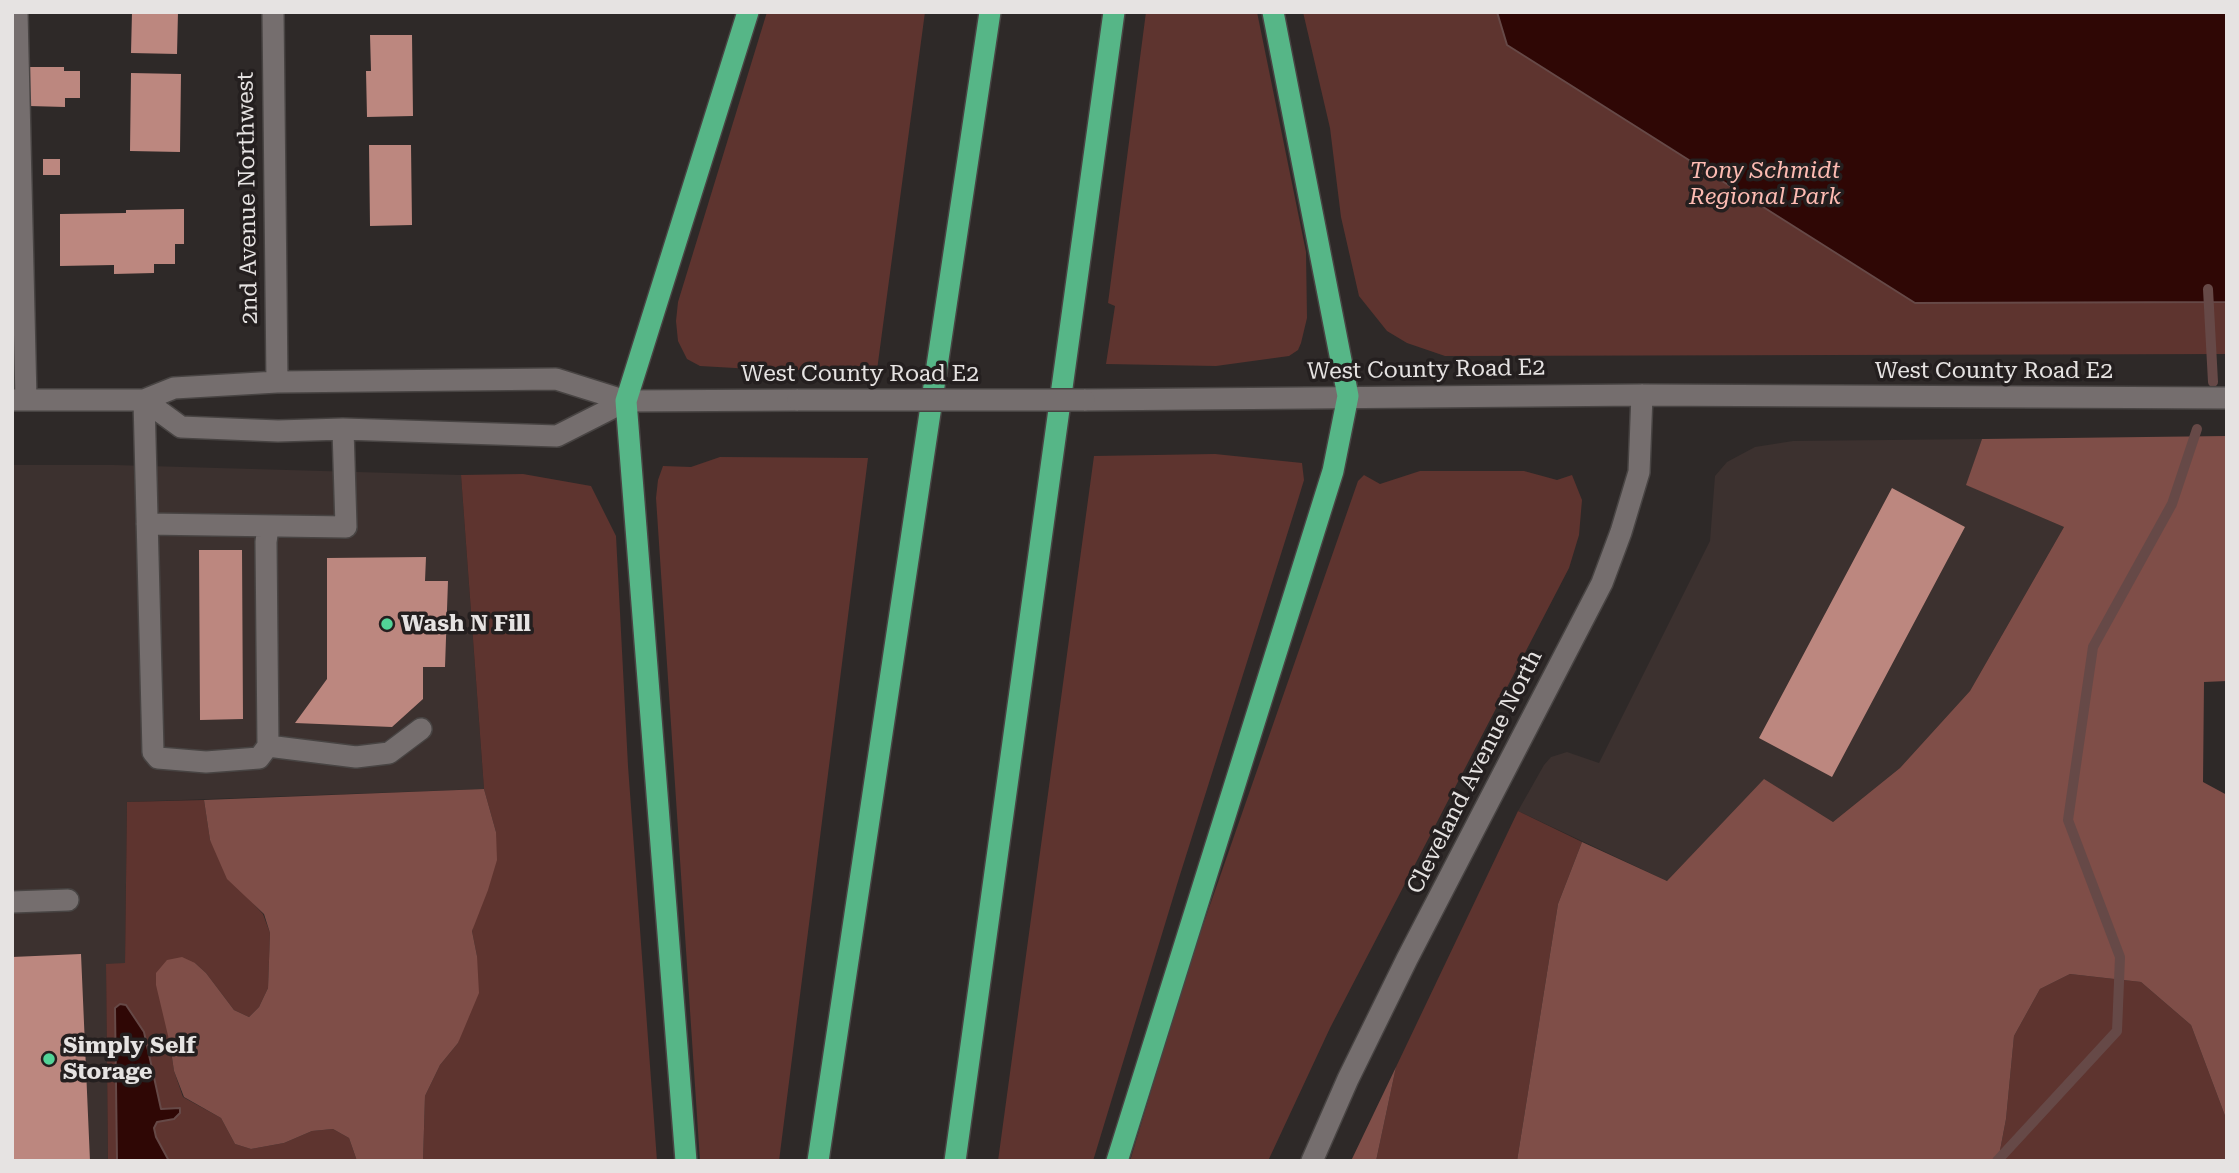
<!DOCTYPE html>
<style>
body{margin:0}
#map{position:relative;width:2239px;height:1173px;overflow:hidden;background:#2e2928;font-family:"Roboto Serif",serif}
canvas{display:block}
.frame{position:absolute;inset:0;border:14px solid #e6e3e2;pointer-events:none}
</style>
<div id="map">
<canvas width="2239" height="1173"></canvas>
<div class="frame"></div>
</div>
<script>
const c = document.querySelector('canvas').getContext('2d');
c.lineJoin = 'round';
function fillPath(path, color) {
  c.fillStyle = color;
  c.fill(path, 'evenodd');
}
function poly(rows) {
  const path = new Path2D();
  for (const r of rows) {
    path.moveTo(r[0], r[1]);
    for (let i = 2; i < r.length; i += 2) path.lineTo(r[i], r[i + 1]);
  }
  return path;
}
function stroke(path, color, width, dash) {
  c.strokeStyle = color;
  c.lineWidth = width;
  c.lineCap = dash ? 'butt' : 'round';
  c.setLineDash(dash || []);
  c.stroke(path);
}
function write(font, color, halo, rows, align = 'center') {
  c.font = font + ' "Roboto Serif",serif';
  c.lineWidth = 7;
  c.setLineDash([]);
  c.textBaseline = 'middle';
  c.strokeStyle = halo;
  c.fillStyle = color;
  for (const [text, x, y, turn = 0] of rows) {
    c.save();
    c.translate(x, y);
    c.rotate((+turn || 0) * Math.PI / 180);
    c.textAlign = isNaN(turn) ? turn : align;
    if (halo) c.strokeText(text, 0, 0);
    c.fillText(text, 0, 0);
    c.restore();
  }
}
const built = poly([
 [1982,439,1967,485,2064,527,1970,691,1900,768,1833,822,1764,780,1667,881,1518,811,1544,765,1551,757,1567,752,1599,763,1710,541,1715,476,1727,462,1755,447,1793,441],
 [12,465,114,465,461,475,484,789,127,802,125,964,106,964,108,1161,12,1161]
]);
const green = poly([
 [767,12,925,12,877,370,770,370,700,366,687,359,678,341,676,321,678,302],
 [1146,12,1257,12,1306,252,1307,318,1301,343,1298,350,1289,356,1216,366,1106,364,1115,306,1108,303],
 [1303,12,2227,12,2227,354,1445,356,1407,343,1387,331,1359,296,1341,217,1330,128],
 [1215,454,1302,463,1304,480,1297,503,1179,878,1093,1161,998,1161,1094,456],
 [720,457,868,458,779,1161,700,1161,656,498,658,480,663,466,691,467],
 [1420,471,1524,471,1557,480,1572,475,1582,500,1579,535,1569,568,1330,1028,1268,1161,1130,1161,1187,971,1358,481,1364,475,1380,484],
 [523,474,591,486,616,536,628,766,657,1161,423,1161,425,1096,440,1065,458,1043,477,956,472,931,496,832,484,789,461,475],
 [204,800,210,840,247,897,263,914,270,933,268,988,259,1007,249,1017,234,1010,206,973,195,963,170,1044,174,1071,183,1097,221,1118,235,1144,251,1149,284,1143,312,1131,333,1129,349,1138,357,1161,169,1161,156,1137,154,1128,157,1122,174,1119,180,1108,161,1110,144,1032,120,1004,115,1008,117,1161,108,1161,106,964,125,963,127,802],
 [1518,811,1582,842,1558,904,1517,1161,1376,1161,1396,1067],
 [2070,974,2141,982,2191,1025,2227,1121,2227,1161,1998,1161,2006,1119,2014,1036,2040,989]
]);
const forest = poly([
 [2227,436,2227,681,2204,682,2203,782,2227,795,2227,1121,2191,1025,2141,982,2070,974,2040,989,2014,1036,2006,1119,1998,1161,1517,1161,1558,904,1582,842,1667,881,1764,779,1833,822,1900,768,1970,691,2064,527,1966,485,1982,439],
 [484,789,496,832,497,860,488,890,472,931,477,956,479,993,458,1043,440,1065,425,1096,423,1161,357,1161,349,1138,333,1129,312,1131,284,1143,251,1149,235,1144,221,1118,184,1097,174,1071,170,1044,156,985,156,973,167,960,182,957,195,963,206,973,234,1010,249,1017,259,1007,268,988,270,933,264,914,227,879,210,840,204,800],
 [1396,1067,1376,1161,1351,1161]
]);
const water = poly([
 [1497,12,2227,12,2227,302,1915,303,1507,45,1497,12],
 [120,1004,126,1005,144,1032,161,1109,180,1108,180,1113,174,1119,157,1122,154,1128,156,1137,169,1161,117,1161,115,1008,120,1004]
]);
const stream = poly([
 [2208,289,2213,382],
 [1997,1161,2117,1031,2120,957,2068,820,2093,647,2172,504,2197,429]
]);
const building = poly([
 [132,12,178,12,177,54,131,53],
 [370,35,412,35,413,116,367,117,366,71,371,71],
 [29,67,64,67,64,71,80,71,80,98,65,98,65,107,29,106],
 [131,73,181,74,180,152,130,151],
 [369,145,411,145,412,225,370,226],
 [43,159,60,159,60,175,43,175],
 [184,209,184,244,175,244,175,264,154,264,154,273,114,274,114,265,60,266,60,214,126,213,126,210],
 [1892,488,1965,527,1832,777,1759,738],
 [199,550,242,550,243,719,200,720],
 [426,557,425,581,448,581,445,667,423,667,423,699,392,727,295,723,327,679,327,558],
 [81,954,90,1161,12,1161,12,957]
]);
const minor = poly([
 [17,12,26,400],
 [273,12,277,382],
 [12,400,144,400,174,388,277,382,556,379,626,401,798,400],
 [144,400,153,752,158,758,206,762,259,758,268,746,266,542,268,527],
 [144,400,181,427,278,431,343,429,557,436,626,401],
 [1084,400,1642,395,2227,398],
 [147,524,346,527,343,429],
 [268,746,356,757,389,753,421,729],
 [12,902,68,900],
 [1312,1161,1348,1079,1407,959,1602,583,1621,532,1639,472,1642,395]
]);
const highway = poly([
 [686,1161,626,401,748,12],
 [818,1161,990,12],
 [955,1161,1114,12],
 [1117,1161,1333,471,1348,396,1273,12]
]);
const minorBridge = poly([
 [798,400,1084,400]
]);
const markers = [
 [387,624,7,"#52d397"],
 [49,1059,7,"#52d397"]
];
const parkNames = [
 ["Tony Schmidt",1765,171],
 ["Regional Park",1765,197]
];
const streetNames = [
 ["2nd Avenue Northwest",248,198,-91],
 ["West County Road E2",1426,370,-1],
 ["West County Road E2",1994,371],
 ["West County Road E2",860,374],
 ["Cleveland Avenue North",1475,772,-63]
];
const poiNames = [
 ["Wash N Fill",401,624],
 ["Simply Self",63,1046],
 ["Storage",63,1072]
];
fillPath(built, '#3c312f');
fillPath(green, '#5e342f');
fillPath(forest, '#7f4e48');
fillPath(water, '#2f0705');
stroke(water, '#664947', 2);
stroke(stream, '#664947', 10);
fillPath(building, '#bc877f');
stroke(minor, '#484443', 24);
stroke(highway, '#484443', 24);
stroke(minor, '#756e6e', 21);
stroke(highway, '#56b687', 21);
stroke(minorBridge, '#484443', 24, []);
stroke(minorBridge, '#756e6e', 21);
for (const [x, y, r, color] of markers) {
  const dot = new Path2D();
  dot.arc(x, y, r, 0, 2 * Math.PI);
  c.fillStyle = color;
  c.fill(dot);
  stroke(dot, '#241f1f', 2.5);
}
write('italic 23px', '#fdbbb2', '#241f1f', parkNames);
write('23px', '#e6e3e2', '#241f1f', streetNames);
write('bold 23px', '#e6e3e2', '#241f1f', poiNames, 'left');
</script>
